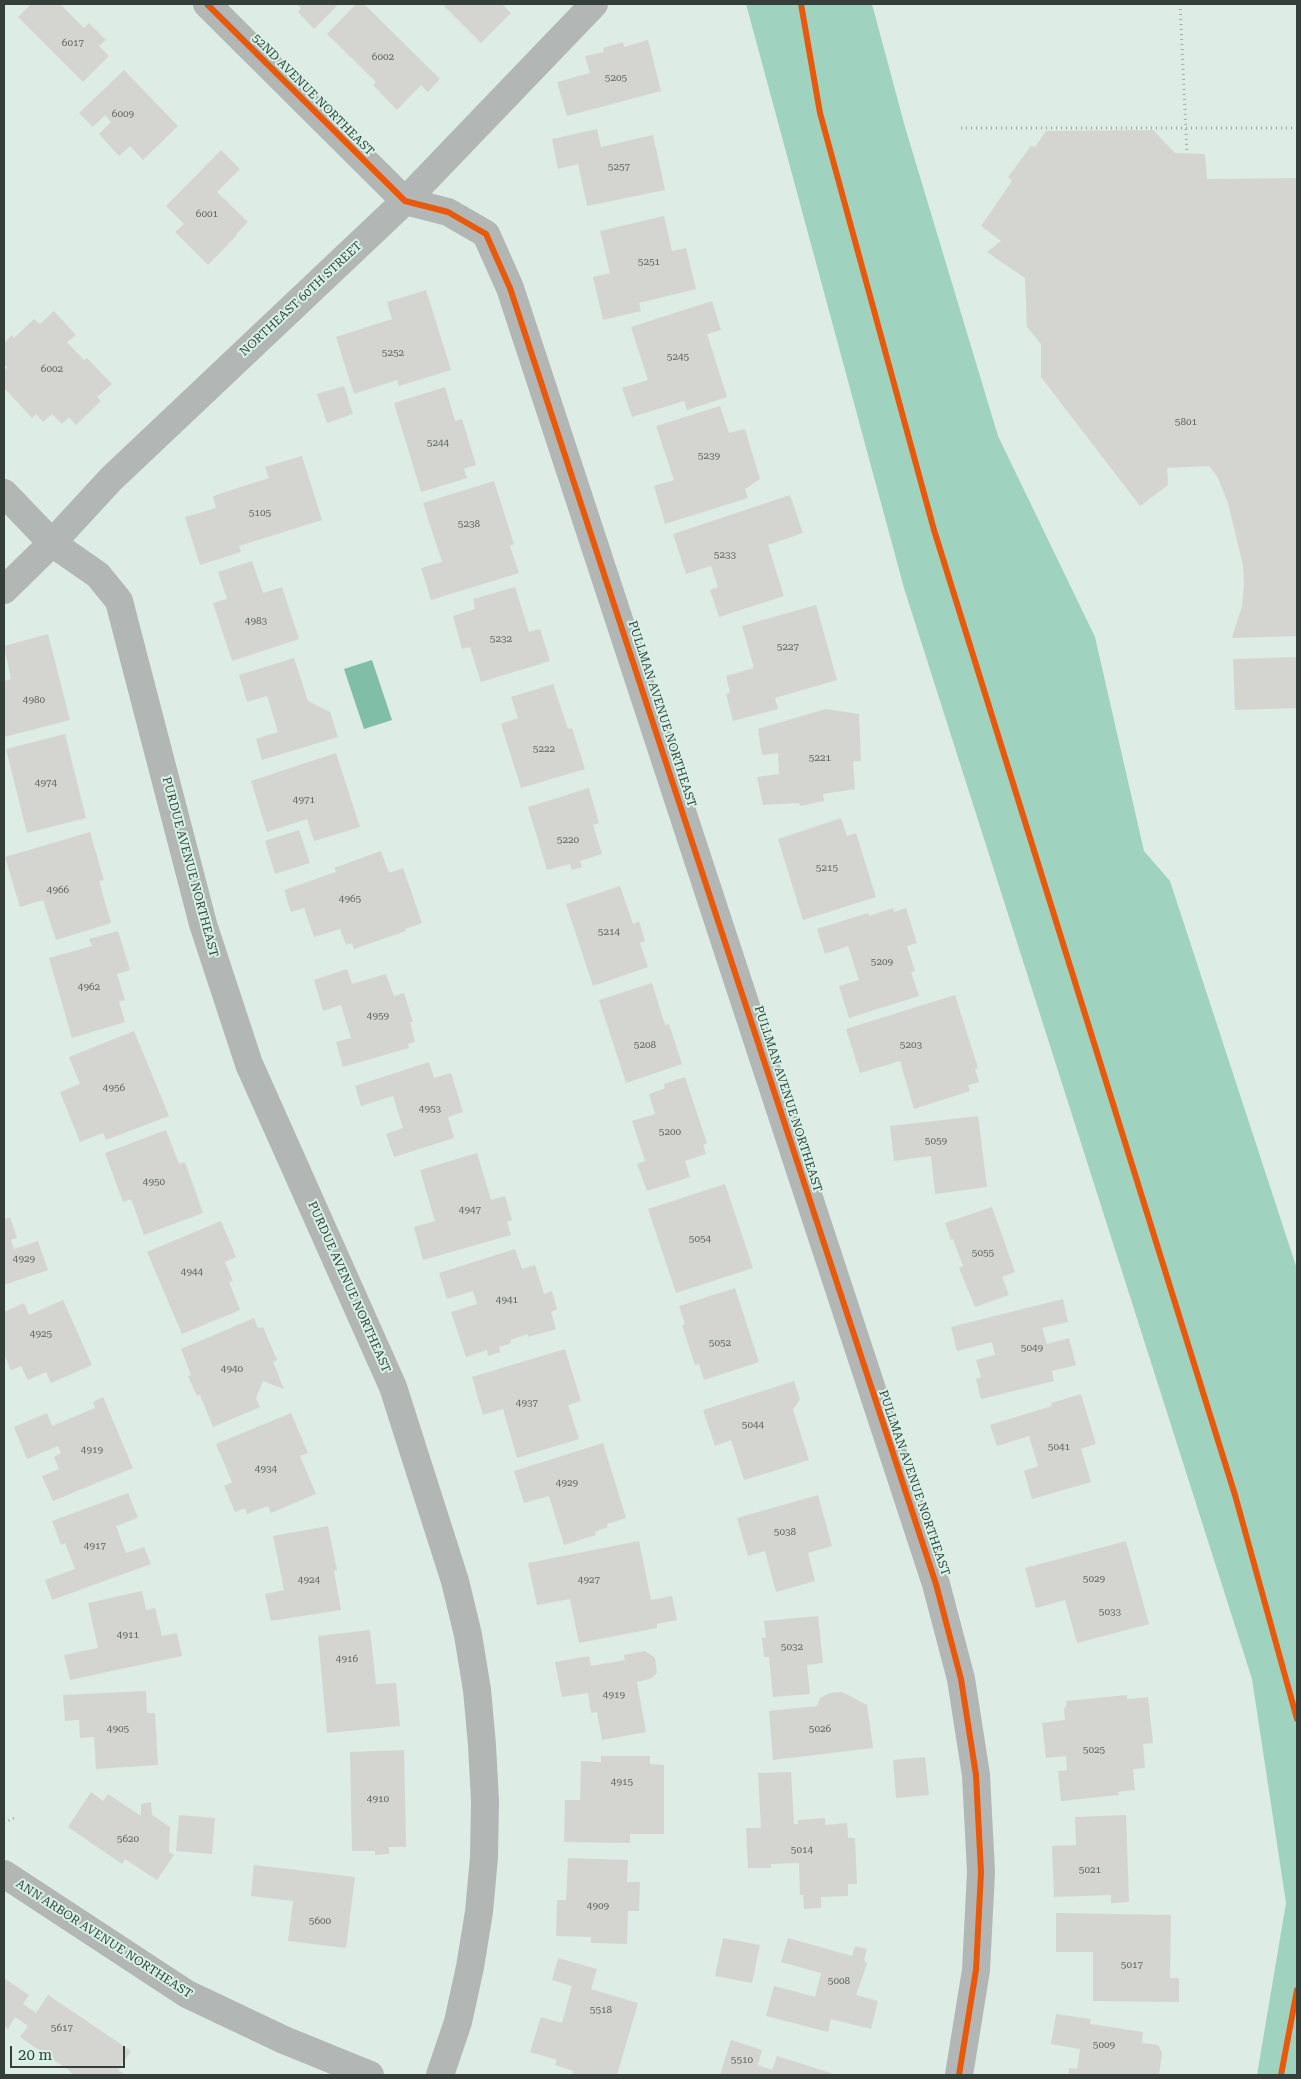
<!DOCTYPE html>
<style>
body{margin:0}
#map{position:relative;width:1301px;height:2079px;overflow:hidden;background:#ddece5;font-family:"Roboto Serif",serif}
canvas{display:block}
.frame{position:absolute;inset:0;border:5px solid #343f3a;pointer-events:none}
.scale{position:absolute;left:10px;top:2046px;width:115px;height:22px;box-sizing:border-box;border:2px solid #343f3a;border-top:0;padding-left:6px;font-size:15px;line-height:18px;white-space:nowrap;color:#343f3a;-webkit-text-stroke:4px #d7f2e6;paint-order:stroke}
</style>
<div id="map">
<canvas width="1301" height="2079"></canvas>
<div class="frame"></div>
<div class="scale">20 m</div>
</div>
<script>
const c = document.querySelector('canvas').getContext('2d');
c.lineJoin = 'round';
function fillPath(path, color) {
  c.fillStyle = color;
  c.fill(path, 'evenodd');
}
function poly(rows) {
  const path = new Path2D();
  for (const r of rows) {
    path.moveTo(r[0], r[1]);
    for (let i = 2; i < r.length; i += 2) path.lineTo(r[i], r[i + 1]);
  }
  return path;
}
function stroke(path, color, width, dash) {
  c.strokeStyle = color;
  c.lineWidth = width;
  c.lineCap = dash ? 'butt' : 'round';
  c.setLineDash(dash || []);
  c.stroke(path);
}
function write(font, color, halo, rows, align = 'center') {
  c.font = font + ' "Roboto Serif",serif';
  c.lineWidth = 4;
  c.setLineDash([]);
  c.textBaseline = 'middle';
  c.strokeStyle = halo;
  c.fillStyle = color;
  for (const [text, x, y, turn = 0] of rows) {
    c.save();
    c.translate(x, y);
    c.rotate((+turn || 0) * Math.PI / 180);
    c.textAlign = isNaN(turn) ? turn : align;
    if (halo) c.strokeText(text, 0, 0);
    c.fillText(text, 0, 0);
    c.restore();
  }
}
const forest = poly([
 [746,4,872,4,905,127,998,436,1095,637,1144,851,1170,881,1297,1269,1297,2075,1257,2075,1286,1903,1252,1679,904,588]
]);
const water = poly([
 [372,660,392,720,364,729,344,669]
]);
const building = poly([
 [31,4,60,4,84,28,89,23,106,40,99,46,109,56,83,82,18,17],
 [297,4,339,4,314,29,298,12,301,8],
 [356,4,364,4,440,79,428,92,421,85,397,110,373,85,376,82,327,34],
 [446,4,502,4,511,13,481,43,444,6],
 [648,40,661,91,567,116,557,82,590,73,585,56,604,52,603,48,623,42,624,47],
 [124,70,178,126,143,160,130,146,119,156,99,134,111,122,105,115,93,127,79,113],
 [597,129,601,147,653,135,665,190,587,206,578,164,558,169,552,139],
 [1153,130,1175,153,1205,154,1207,179,1297,178,1297,636,1232,638,1242,606,1244,585,1243,565,1228,503,1217,476,1209,466,1167,468,1168,485,1140,506,1041,377,1041,344,1027,327,1025,278,987,252,1001,241,981,226,1012,181,1008,177,1031,146,1035,147,1046,131],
 [221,150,240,169,217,192,248,222,236,234,237,235,208,265,175,232,184,224,166,206],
 [664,216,672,251,686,248,696,289,639,303,641,311,603,320,593,277,610,273,600,231],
 [426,290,451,370,399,386,397,380,354,394,336,337,392,319,387,302],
 [712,301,721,330,707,334,727,397,687,410,684,401,632,417,622,388,648,380,631,327],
 [54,311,76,335,67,342,84,360,87,358,112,384,97,397,101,401,76,425,69,417,62,424,52,414,43,422,36,414,32,418,4,388,4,371,7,367,4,364,4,343,12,335,14,338,34,319,40,324],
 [344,386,353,414,327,423,317,394],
 [445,387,455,421,462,419,476,465,464,469,467,478,421,492,394,403],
 [720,406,729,433,745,429,760,479,745,489,748,498,665,524,654,486,674,480,656,426],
 [302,456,322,520,239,546,241,552,200,565,185,517,216,508,213,496,269,478,265,467],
 [494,481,514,544,510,546,519,573,431,600,421,568,442,562,423,503],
 [790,495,803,533,768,545,784,596,719,617,710,590,718,587,711,566,686,574,673,534],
 [252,561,263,593,282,587,299,639,232,661,213,603,227,599,218,572],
 [515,587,529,632,540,629,550,661,481,682,470,647,462,649,453,616,475,609,473,599],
 [816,605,837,680,775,698,778,709,733,721,726,694,730,692,726,676,754,668,742,626],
 [48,634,70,720,4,737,4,681,11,679,4,646],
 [1297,657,1297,708,1235,710,1233,659],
 [294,658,308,701,330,712,338,737,262,760,256,739,278,732,267,696,247,702,239,675],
 [553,684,568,729,572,728,585,769,521,788,501,724,518,718,511,697],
 [825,709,859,714,861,761,853,761,855,789,823,794,824,801,800,806,799,803,763,805,757,777,779,774,778,753,762,755,758,729],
 [65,734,86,818,27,833,6,749],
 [336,753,360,827,314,841,307,819,267,832,251,781],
 [589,788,599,823,593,825,602,854,580,861,582,867,572,870,570,864,547,870,528,807],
 [841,818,847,836,856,833,876,897,803,920,778,839],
 [299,830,310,863,275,874,265,841],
 [90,832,104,880,99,881,111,923,56,940,43,900,20,907,5,857],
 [381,851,389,873,403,868,422,923,405,929,406,931,354,949,352,943,346,945,340,929,314,937,304,908,291,912,284,890,336,872,334,868],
 [620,886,633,924,639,921,645,941,640,943,648,967,593,986,566,904],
 [893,908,894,912,906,908,917,943,907,946,915,971,911,972,919,996,849,1018,839,986,859,980,848,946,825,954,817,929,868,913,869,916],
 [118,931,130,970,117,974,125,1000,119,1002,125,1022,72,1038,49,958,92,946,89,939],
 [347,969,352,984,386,974,394,996,404,993,413,1022,410,1022,415,1042,408,1044,409,1048,343,1067,336,1042,351,1038,341,1005,323,1011,314,980],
 [652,983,665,1025,669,1024,682,1064,626,1083,599,1000],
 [955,995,978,1068,975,1069,979,1082,968,1085,970,1091,914,1109,900,1061,860,1073,846,1029],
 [134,1031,169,1116,106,1140,103,1133,80,1142,60,1092,80,1084,69,1057],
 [429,1062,434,1078,451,1073,463,1112,448,1117,454,1138,394,1157,386,1134,403,1128,393,1096,361,1106,355,1086],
 [685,1077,707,1143,703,1145,706,1154,685,1161,690,1177,647,1191,637,1164,645,1161,632,1121,655,1114,649,1094,665,1088,664,1084],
 [978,1116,987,1187,935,1194,931,1156,894,1161,890,1126],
 [166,1130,179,1164,185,1162,203,1213,144,1235,131,1199,123,1202,105,1153],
 [477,1153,491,1200,505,1196,512,1220,507,1222,511,1235,423,1260,414,1227,435,1221,420,1170],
 [725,1184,753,1268,676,1293,648,1209],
 [992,1207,1015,1272,1002,1277,1009,1295,975,1307,959,1268,963,1266,953,1239,951,1240,945,1223],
 [10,1217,17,1238,11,1240,14,1249,38,1241,48,1270,4,1285,4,1219],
 [221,1221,236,1257,225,1262,233,1281,229,1282,240,1310,182,1334,147,1252],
 [515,1249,522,1269,535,1265,544,1294,552,1291,557,1309,551,1312,556,1329,528,1337,528,1334,510,1340,511,1343,499,1347,500,1352,488,1356,487,1350,466,1357,451,1312,477,1304,473,1291,447,1299,439,1273],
 [735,1288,759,1362,704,1380,699,1364,695,1365,682,1325,685,1324,679,1306],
 [1063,1299,1068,1322,1042,1328,1047,1344,1069,1338,1076,1365,1052,1371,1054,1381,981,1399,976,1379,981,1377,976,1360,995,1355,992,1342,957,1351,951,1327],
 [63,1300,92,1365,51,1383,46,1372,28,1380,21,1366,11,1370,4,1354,4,1312,24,1303,29,1315],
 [254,1318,258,1328,263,1327,277,1360,273,1362,284,1389,263,1381,256,1398,260,1407,213,1427,200,1395,197,1396,188,1376,191,1375,181,1349],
 [565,1349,581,1401,568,1405,579,1439,517,1458,503,1409,483,1415,472,1377],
 [794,1381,800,1399,793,1410,809,1460,744,1480,731,1440,715,1446,703,1410],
 [1081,1394,1096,1444,1081,1449,1091,1482,1032,1499,1024,1471,1038,1466,1029,1436,997,1446,990,1425,1052,1406,1051,1403],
 [103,1397,133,1468,53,1501,42,1476,59,1469,54,1457,61,1453,58,1446,27,1459,14,1427,47,1413,52,1426,95,1408,93,1402],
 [291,1413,308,1453,300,1456,316,1494,271,1513,268,1506,247,1514,245,1508,235,1512,224,1486,232,1482,216,1444],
 [603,1443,626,1518,607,1524,608,1527,595,1532,596,1535,564,1545,549,1496,524,1503,514,1471],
 [128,1493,138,1518,116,1526,126,1553,144,1547,151,1564,52,1600,45,1580,75,1569,65,1543,61,1545,52,1521],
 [818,1495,832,1546,808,1553,815,1581,776,1592,765,1551,748,1556,737,1518],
 [328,1526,337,1570,334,1571,341,1610,271,1621,265,1594,284,1590,273,1536],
 [639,1541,651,1600,672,1596,677,1620,657,1624,657,1628,579,1643,570,1599,537,1605,528,1563],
 [1126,1541,1149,1624,1077,1643,1065,1600,1036,1608,1025,1568],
 [142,1591,146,1610,155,1608,162,1636,177,1633,182,1656,70,1680,64,1655,98,1648,88,1603],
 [818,1616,823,1663,807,1665,810,1694,773,1697,769,1657,764,1657,762,1638,766,1638,764,1621],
 [370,1630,376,1684,396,1683,400,1726,327,1733,318,1636],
 [645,1651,655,1658,657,1673,650,1679,637,1682,646,1732,602,1740,597,1712,591,1713,588,1693,562,1697,555,1662,589,1656,591,1666,625,1660,624,1655],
 [146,1691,147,1713,155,1713,158,1765,96,1769,94,1737,80,1738,79,1720,65,1721,63,1695],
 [842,1692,867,1705,873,1748,773,1760,769,1711,817,1706,820,1698,830,1693],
 [1127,1695,1127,1699,1148,1697,1153,1743,1143,1744,1145,1768,1133,1769,1135,1790,1118,1792,1119,1795,1061,1801,1058,1771,1067,1770,1066,1756,1046,1758,1042,1723,1065,1720,1064,1708,1066,1707,1066,1701],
 [404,1750,406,1847,389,1847,389,1854,375,1855,375,1851,352,1851,350,1752],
 [601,1756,650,1756,650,1764,664,1765,664,1834,630,1834,630,1843,564,1842,565,1800,580,1800,581,1761,601,1762],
 [925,1757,929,1795,896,1798,893,1760],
 [791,1772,794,1824,798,1824,798,1820,825,1818,825,1825,847,1823,848,1838,855,1838,857,1884,848,1884,848,1896,821,1897,821,1908,804,1909,803,1895,800,1895,799,1863,771,1864,771,1868,748,1868,746,1828,761,1828,758,1773],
 [91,1792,103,1801,108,1794,141,1816,141,1804,151,1802,152,1815,170,1827,169,1852,174,1855,157,1880,125,1859,122,1864,68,1827],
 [179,1815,215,1818,212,1854,176,1851],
 [1126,1815,1129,1902,1111,1903,1111,1895,1054,1897,1052,1846,1076,1845,1075,1817],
 [568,1858,628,1860,627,1882,640,1882,639,1911,628,1911,627,1944,591,1943,591,1937,556,1936,557,1900,566,1900],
 [254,1865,355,1877,346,1948,288,1941,293,1901,251,1896],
 [1056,1913,1171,1915,1170,1978,1179,1978,1179,2002,1093,2001,1093,1952,1056,1952],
 [723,1938,760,1945,752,1983,715,1976],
 [788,1938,852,1956,855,1946,867,1949,864,1960,867,1964,856,1995,878,2001,871,2029,831,2019,828,2032,766,2016,774,1986,815,1997,821,1973,781,1962],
 [558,1958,597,1969,591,1989,638,2003,617,2075,572,2075,573,2071,555,2065,557,2060,530,2052,541,2017,562,2023,572,1986,552,1980],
 [4,1978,29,1995,23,2004,36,2013,48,1995,131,2051,118,2070,126,2075,74,2075,70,2072,70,2071,20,2037,28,2026,15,2017,8,2029,4,2026],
 [1056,2014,1091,2019,1090,2024,1143,2032,1142,2043,1158,2045,1162,2053,1159,2075,1068,2075,1069,2068,1077,2069,1080,2049,1051,2044],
 [731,2040,762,2050,758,2065,772,2070,777,2056,837,2075,720,2075]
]);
const path = poly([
 [1180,4,1187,153],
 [961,128,1297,128],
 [4,1823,14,1818]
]);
const street = poly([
 [207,4,405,201,448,212,486,234,510,288,936,1584,961,1679,976,1775,981,1872,976,1970,959,2075],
 [4,493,52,543,98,575,119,601,203,924,249,1064,393,1387,455,1581,468,1635,477,1690,482,1745,485,1801,484,1857,479,1912,470,1967,458,2022,440,2075],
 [4,590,52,543,111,479,405,201,594,4],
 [4,1874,187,1994,284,2040,370,2075]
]);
const cycleway = poly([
 [207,4,405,201,448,212,486,234,510,288,936,1584,961,1679,976,1775,981,1872,976,1970,959,2075],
 [801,4,820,113,934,530,1235,1495,1297,1719],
 [1281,2075,1297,1990]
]);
const numberNames = [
 ["6017",73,43],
 ["6002",383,57],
 ["5205",616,78],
 ["6009",123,114],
 ["5257",619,167],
 ["6001",207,214],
 ["5251",649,262],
 ["5252",393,353],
 ["5245",678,357],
 ["6002",52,369],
 ["5801",1186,422],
 ["5244",438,443],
 ["5239",709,456],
 ["5105",260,513],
 ["5238",469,524],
 ["5233",725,555],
 ["4983",256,621],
 ["5232",501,639],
 ["5227",788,647],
 ["4980",34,700],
 ["5222",544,749],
 ["5221",820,758],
 ["4974",46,783],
 ["4971",304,800],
 ["5220",568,840],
 ["5215",827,868],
 ["4966",58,890],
 ["4965",350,899],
 ["5214",609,932],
 ["5209",882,962],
 ["4962",89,987],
 ["4959",378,1016],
 ["5208",645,1045],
 ["5203",911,1045],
 ["4956",114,1088],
 ["4953",430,1109],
 ["5200",670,1132],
 ["5059",936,1141],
 ["4950",154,1182],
 ["4947",470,1210],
 ["5054",700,1239],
 ["5055",983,1253],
 ["4929",24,1259],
 ["4944",192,1272],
 ["4941",507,1300],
 ["4925",41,1334],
 ["5052",720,1343],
 ["5049",1032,1348],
 ["4940",232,1369],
 ["4937",527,1403],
 ["5044",753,1425],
 ["5041",1059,1447],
 ["4919",92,1450],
 ["4934",266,1469],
 ["4929",567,1483],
 ["5038",785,1532],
 ["4917",95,1546],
 ["5029",1094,1579],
 ["4924",309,1580],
 ["4927",589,1580],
 ["5033",1110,1612],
 ["4911",128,1635],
 ["5032",792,1647],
 ["4916",347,1659],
 ["4919",614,1695],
 ["4905",118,1729],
 ["5026",820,1729],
 ["5025",1094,1750],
 ["4915",622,1782],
 ["4910",378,1799],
 ["5620",128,1839],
 ["5014",802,1850],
 ["5021",1090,1870],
 ["4909",598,1906],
 ["5600",320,1921],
 ["5017",1132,1965],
 ["5008",839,1981],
 ["5518",601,2010],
 ["5617",62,2028],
 ["5009",1104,2045],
 ["5510",742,2060]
];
const streetNames = [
 ["52ND AVENUE NORTHEAST",313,95,45],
 ["NORTHEAST 60TH STREET",301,299,-43],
 ["PULLMAN AVENUE NORTHEAST",662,714,72],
 ["PURDUE AVENUE NORTHEAST",190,867,75],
 ["PULLMAN AVENUE NORTHEAST",788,1099,72],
 ["PURDUE AVENUE NORTHEAST",349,1287,66],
 ["PULLMAN AVENUE NORTHEAST",914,1483,71],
 ["ANN ARBOR AVENUE NORTHEAST",104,1939,33]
];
fillPath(forest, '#a0d3bf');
fillPath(water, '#80bea7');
fillPath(building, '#d4d5d1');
stroke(path, '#a6aba9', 3, [1, 4]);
stroke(street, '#b2b7b5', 28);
stroke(cycleway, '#e8590c', 6);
write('10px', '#5e6762', null, numberNames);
write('12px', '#343f3a', '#d7f2e6', streetNames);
</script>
